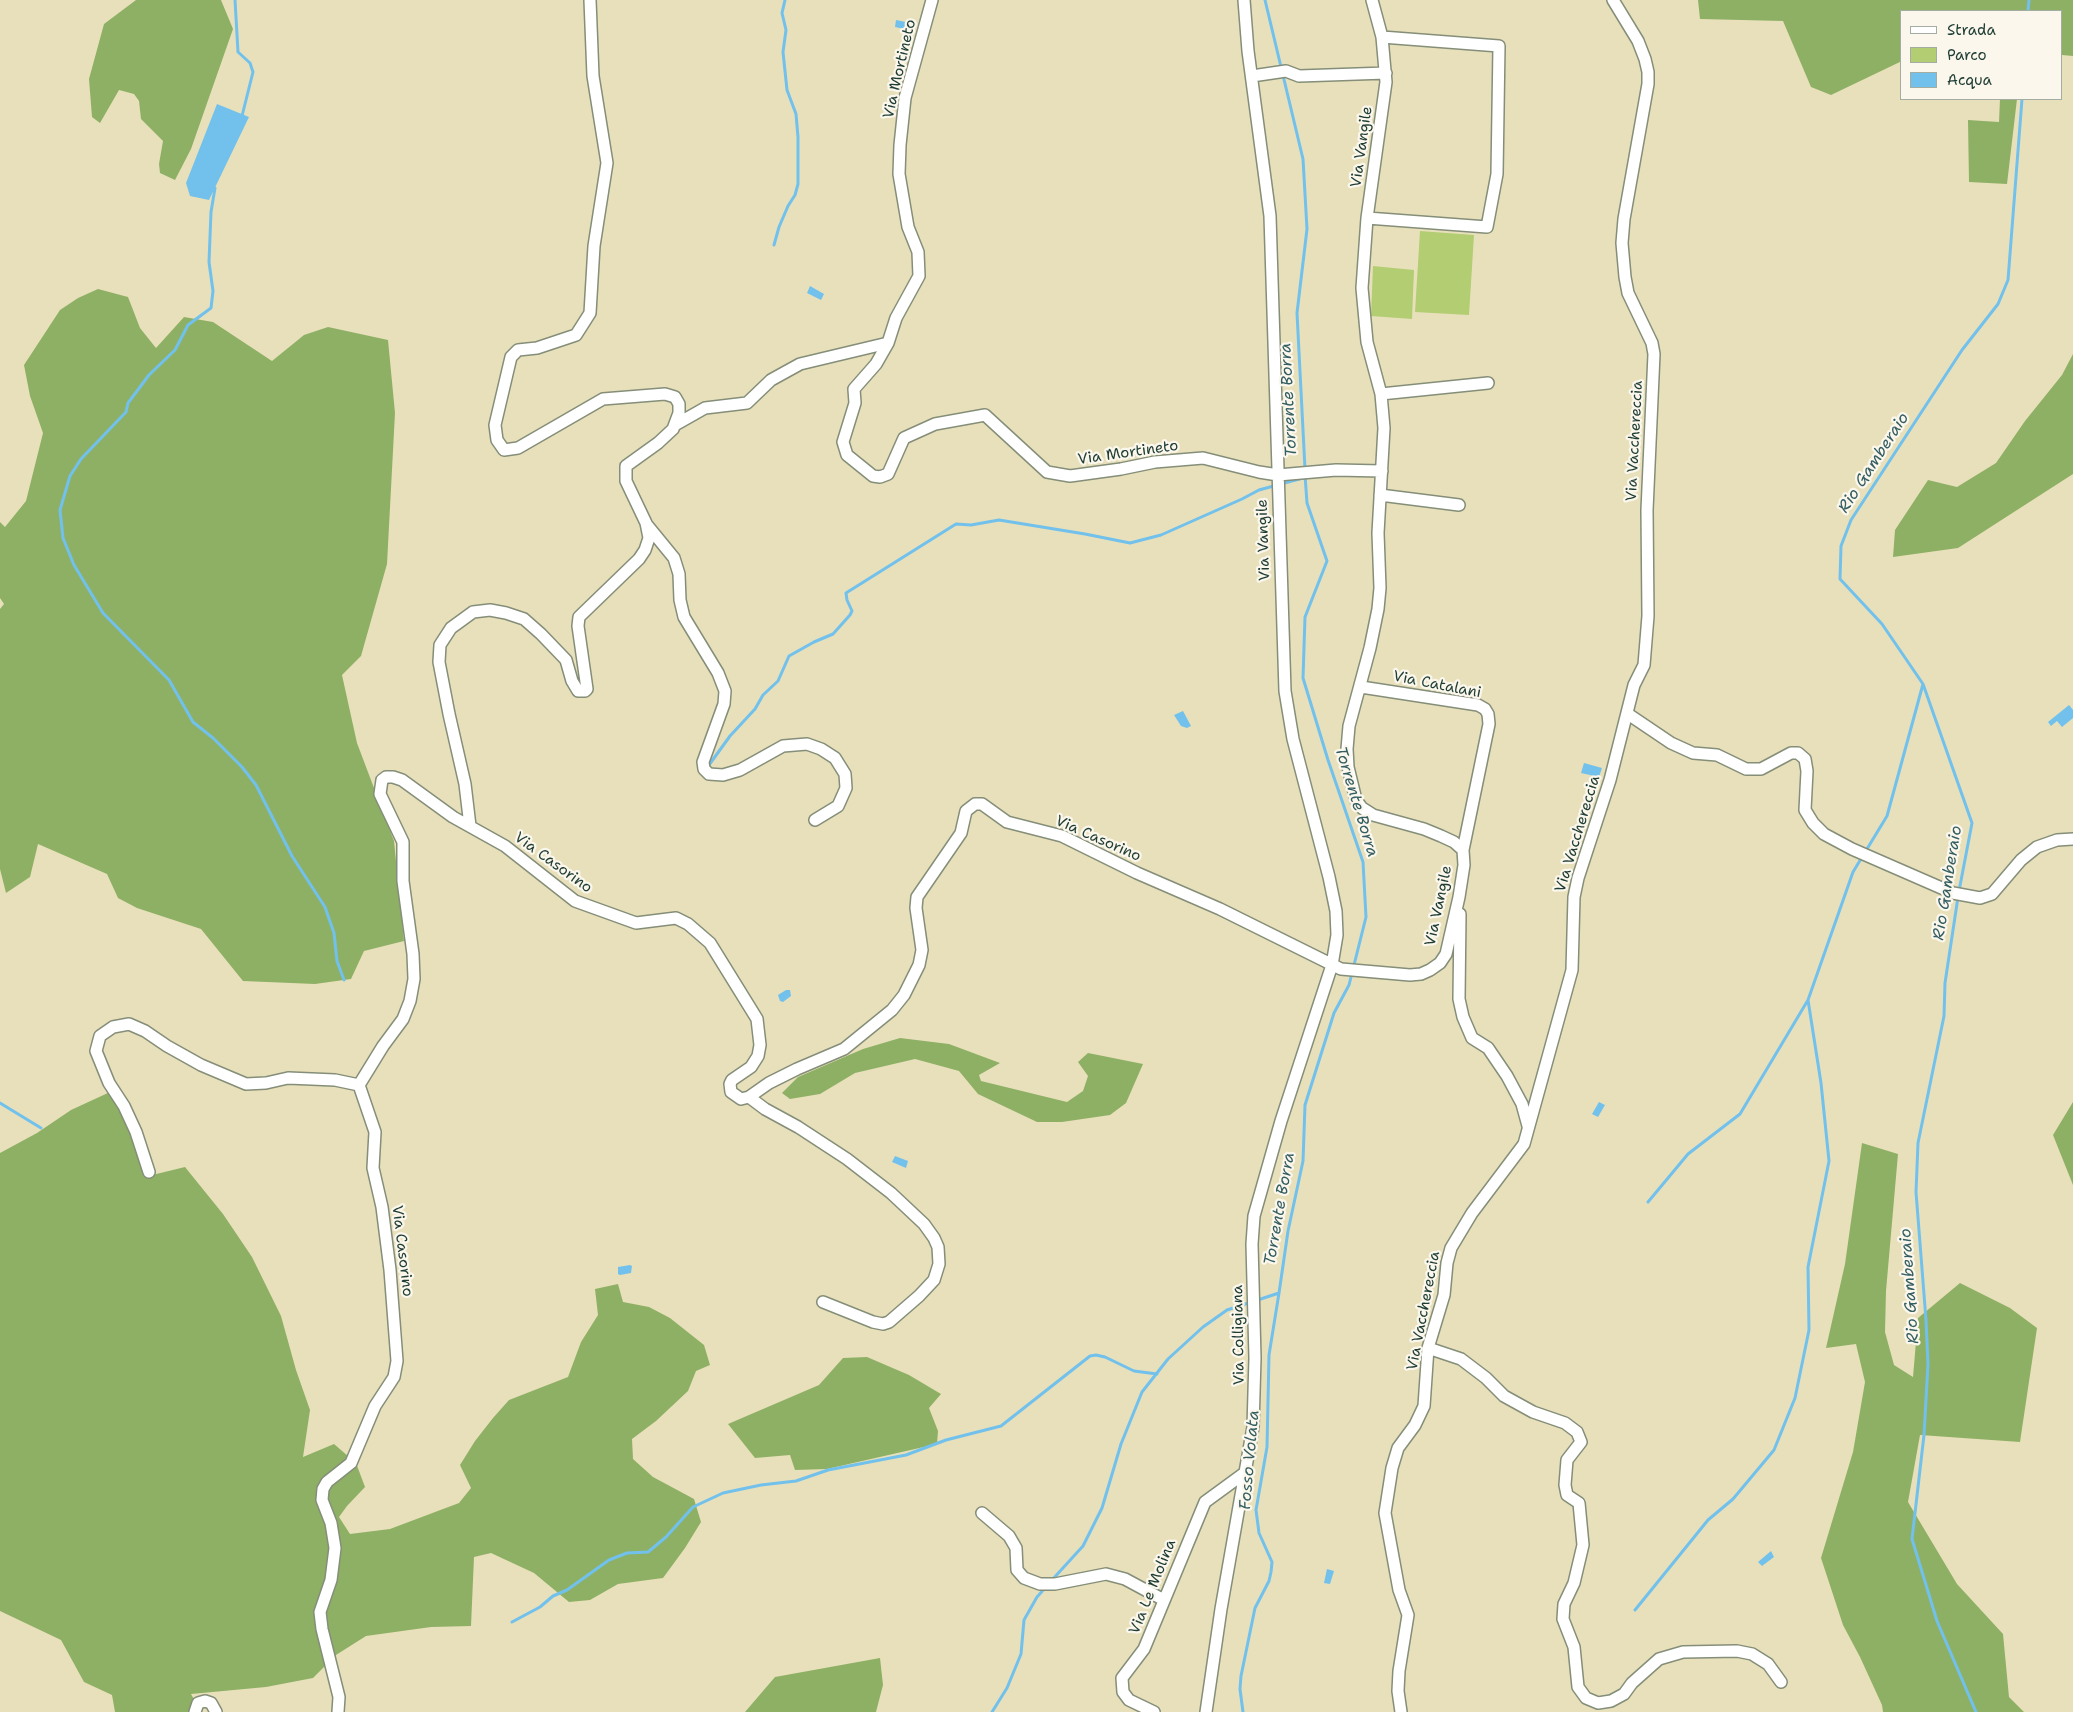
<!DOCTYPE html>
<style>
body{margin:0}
#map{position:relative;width:2073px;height:1712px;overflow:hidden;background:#e8e0bb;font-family:"Shantell Sans",sans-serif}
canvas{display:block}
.legend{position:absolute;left:1900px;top:10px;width:162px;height:90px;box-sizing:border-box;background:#fbf7ec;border:1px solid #a3ada2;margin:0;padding:6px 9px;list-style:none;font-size:15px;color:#1f3d34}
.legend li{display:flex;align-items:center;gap:10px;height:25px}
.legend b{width:25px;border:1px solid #a3ada2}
</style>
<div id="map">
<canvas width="2073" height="1712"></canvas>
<ul class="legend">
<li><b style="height:6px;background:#fff"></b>Strada</li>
<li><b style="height:14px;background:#b3cd73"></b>Parco</li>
<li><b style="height:14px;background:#71c1ec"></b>Acqua</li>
</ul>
</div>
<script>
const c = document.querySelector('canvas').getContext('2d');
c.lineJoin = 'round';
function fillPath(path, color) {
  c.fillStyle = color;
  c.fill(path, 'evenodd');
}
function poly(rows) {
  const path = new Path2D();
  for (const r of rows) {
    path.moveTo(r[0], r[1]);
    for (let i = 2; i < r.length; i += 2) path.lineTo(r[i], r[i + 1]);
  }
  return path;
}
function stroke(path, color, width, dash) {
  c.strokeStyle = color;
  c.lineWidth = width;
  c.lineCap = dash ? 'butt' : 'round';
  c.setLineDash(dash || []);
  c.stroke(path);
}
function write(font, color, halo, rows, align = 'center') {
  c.font = font + ' "Shantell Sans",sans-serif';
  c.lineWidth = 4.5;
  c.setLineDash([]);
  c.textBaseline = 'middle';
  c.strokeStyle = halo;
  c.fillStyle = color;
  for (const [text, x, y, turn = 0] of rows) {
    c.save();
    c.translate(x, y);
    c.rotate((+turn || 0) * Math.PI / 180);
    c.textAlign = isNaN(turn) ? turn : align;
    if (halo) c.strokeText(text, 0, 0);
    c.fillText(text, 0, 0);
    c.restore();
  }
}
const green = poly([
 [1420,231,1474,235,1469,315,1415,312],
 [1373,266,1414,270,1412,319,1371,316]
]);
const forest = poly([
 [136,0,221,0,233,29,191,149,175,180,160,173,159,164,163,141,141,119,139,101,134,94,119,90,100,123,92,117,89,79,104,24],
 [1698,0,2073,0,2073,56,2062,55,2062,11,1902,11,1902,61,1831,95,1811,87,1783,21,1700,19],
 [2000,99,2017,99,2007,184,1969,182,1968,120,1999,122],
 [98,289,128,297,140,328,156,348,184,317,213,322,272,361,304,335,328,327,388,340,395,413,387,564,361,656,342,675,357,743,394,841,404,941,364,951,351,979,315,984,243,981,201,929,137,908,118,898,107,874,38,844,30,877,6,893,0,869,0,609,4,604,0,598,0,522,5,527,26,501,43,433,30,396,24,365,60,310,78,298],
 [2073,354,2073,474,1958,548,1893,557,1895,530,1928,480,1957,487,1996,463,2025,421,2062,375],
 [900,1038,949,1044,1000,1063,979,1075,981,1081,1067,1102,1083,1091,1088,1076,1078,1062,1088,1053,1143,1064,1126,1103,1110,1115,1062,1122,1037,1122,978,1094,959,1071,915,1059,855,1073,820,1094,790,1099,782,1093,798,1077,863,1049],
 [110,1092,133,1135,144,1177,185,1167,223,1214,252,1257,281,1316,296,1370,310,1410,303,1457,334,1444,356,1463,365,1487,347,1506,339,1517,350,1534,390,1529,459,1503,471,1488,460,1465,475,1441,493,1418,509,1400,568,1377,581,1342,598,1315,595,1289,618,1284,623,1302,649,1307,670,1318,704,1345,710,1365,696,1371,688,1391,656,1421,632,1439,633,1459,653,1477,694,1499,701,1522,685,1548,663,1578,618,1584,590,1600,569,1602,534,1573,491,1553,474,1557,471,1626,431,1627,366,1636,336,1655,313,1678,266,1687,191,1694,201,1712,115,1712,112,1695,84,1682,61,1640,0,1611,0,1153,37,1133,71,1110],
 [2073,1102,2073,1185,2053,1135],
 [1862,1143,1898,1154,1886,1291,1885,1332,1894,1365,1913,1377,1918,1318,1960,1283,2010,1308,2037,1328,2020,1442,1920,1435,1908,1502,1957,1584,2003,1634,2009,1697,2024,1712,1883,1712,1882,1705,1860,1657,1843,1625,1821,1558,1853,1452,1865,1382,1856,1344,1826,1348,1845,1264],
 [867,1357,909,1375,941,1394,929,1408,938,1431,937,1444,827,1469,795,1470,790,1455,755,1458,728,1424,819,1385,843,1358],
 [880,1658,883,1685,876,1712,745,1712,775,1677]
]);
const water = poly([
 [896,20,911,23,909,30,895,27],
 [217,104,249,117,209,200,190,196,186,183],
 [810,286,824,294,821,300,807,293],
 [2069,705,2073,710,2073,718,2062,727,2057,721,2051,726,2048,722],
 [1183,711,1191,726,1187,728,1181,726,1174,715],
 [1584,763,1602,768,1599,777,1581,773],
 [786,990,790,990,791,996,783,1002,780,1001,778,995],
 [1599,1102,1605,1105,1598,1117,1592,1114],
 [895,1156,908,1161,906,1168,892,1162],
 [630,1265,632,1266,631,1273,620,1275,618,1274,618,1267],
 [1771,1551,1774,1557,1762,1566,1758,1562],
 [1327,1569,1334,1571,1330,1584,1324,1583]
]);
const stream = poly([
 [235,0,238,52,250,63,253,72,242,116],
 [1265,0,1303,159,1307,229,1297,313,1305,469],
 [2028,11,2029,0],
 [215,188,211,212,209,262,213,291,211,308,188,325,175,350,149,375,128,403,126,412,81,459,70,476,60,510,63,538,74,565,103,613,169,680,193,722,213,738,242,767,256,785,292,856,325,907,334,933,337,961,344,980],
 [774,245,779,227,788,206,795,195,798,184,798,137,796,114,787,90,783,52,786,30,782,13,785,0],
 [709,765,730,736,755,709,763,695,778,681,789,656,814,642,833,634,850,615,852,611,847,600,846,593,956,524,971,525,999,520,1085,534,1130,543,1161,535,1242,499,1259,490,1303,478],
 [1959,891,1972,823,1923,684,1882,624,1840,579,1841,546,1851,520,1962,350,1998,304,2008,280,2022,99],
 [1958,897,1945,983,1944,1016,1918,1143,1916,1192,1926,1320,1928,1364,1924,1435,1912,1539,1937,1621,1976,1712],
 [0,1103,41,1128],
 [1648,1202,1688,1154,1740,1114,1808,1000],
 [1052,1580,1083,1546,1102,1508,1121,1444,1142,1392,1168,1359,1203,1327,1227,1310,1279,1293,1288,1231,1303,1161,1305,1105,1334,1013,1349,985,1366,917,1363,862,1328,760,1303,678,1305,617,1327,561,1307,503,1305,475],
 [1635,1610,1708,1520,1733,1499,1774,1450,1795,1398,1809,1330,1808,1267,1829,1161,1821,1083,1808,1000,1853,872,1887,816,1923,684],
 [512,1622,540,1607,553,1596,567,1590,609,1560,627,1553,648,1552,666,1537,693,1507,723,1493,761,1485,796,1481,828,1470,906,1455,946,1440,1001,1426,1090,1356,1096,1355,1105,1357,1134,1371,1157,1374],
 [992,1712,1007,1688,1021,1654,1024,1620,1037,1597,1046,1587],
 [1243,1712,1240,1689,1241,1676,1255,1608,1269,1581,1271,1572,1272,1562,1259,1533,1256,1510,1267,1447,1269,1355,1279,1293]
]);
const minor = poly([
 [932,0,905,98,900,145,899,174,908,227,918,252,919,276,896,318,888,343,876,364,854,389,855,403,843,442,847,455,873,476,880,477,888,474,904,438,935,424,985,415,1047,472,1070,476,1121,469,1155,462,1203,458,1259,472,1278,475,1336,470,1382,471],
 [1252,76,1286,71,1299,76,1386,73],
 [1367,218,1487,227,1497,174,1499,46,1382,37],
 [1381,394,1488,383],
 [675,425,705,408,747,403,771,380,800,364,888,343],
 [1380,495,1459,505],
 [647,525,674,558,679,574,680,600,684,617,718,673,725,691,724,704,703,762,704,769,709,774,723,775,740,770,783,746,807,744,821,749,835,758,845,774,846,788,838,806,815,820],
 [1361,687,1478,705,1485,709,1488,714,1489,724,1463,850],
 [1628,714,1671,743,1693,753,1717,755,1746,769,1761,769,1791,753,1798,753,1805,759,1807,771,1805,810,1813,823,1824,834,1852,849,1953,893,1980,898,1992,894,2021,860,2037,847,2057,840,2073,839],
 [470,826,465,784,449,714,439,662,440,645,451,628,473,612,490,610,506,613,524,619,541,634,566,660,572,681,578,691,585,691,587,689,578,626,579,617,639,559,645,550,649,538,646,523,626,481,626,466,658,443,673,429,679,413,679,404,675,397,665,394,603,399,518,448,504,450,497,440,495,425,511,357,518,350,537,348,576,335,590,313,594,246,607,163,593,76,590,0],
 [1460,914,1459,999,1463,1017,1472,1038,1488,1048,1507,1076,1522,1104,1528,1126],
 [749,1097,765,1109,798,1127,847,1159,891,1193,924,1224,934,1238,938,1247,939,1264,934,1280,919,1296,889,1322,883,1324,873,1322,823,1302],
 [149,1172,136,1132,124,1106,109,1083,96,1051,100,1036,113,1027,129,1024,145,1031,167,1046,201,1065,246,1084,266,1083,288,1078,335,1080,359,1085],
 [1428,1348,1461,1359,1486,1378,1504,1396,1533,1412,1565,1423,1577,1432,1581,1442,1567,1460,1565,1485,1567,1495,1579,1503,1583,1545,1574,1583,1564,1604,1563,1619,1574,1647,1578,1687,1586,1698,1598,1703,1611,1701,1624,1694,1632,1683,1659,1659,1683,1652,1737,1651,1752,1654,1768,1664,1781,1682],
 [982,1513,1009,1536,1016,1548,1017,1570,1024,1578,1040,1584,1055,1584,1106,1574,1125,1579,1164,1600],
 [195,1712,198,1703,205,1701,211,1703,216,1712],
 [338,1712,339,1697,322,1629,320,1612,331,1580,335,1548,331,1523,322,1500,323,1489,327,1482,351,1463,375,1406,394,1377,397,1361,390,1270,382,1207,373,1168,375,1132,359,1085,383,1046,403,1019,410,1001,414,979,413,954,403,881,403,842,380,794,382,780,386,777,393,777,402,780,453,817,505,846,575,901,636,923,676,918,688,924,710,943,757,1019,760,1045,758,1056,751,1067,732,1080,730,1084,731,1092,741,1099,749,1097,769,1083,797,1069,844,1049,892,1010,904,995,919,965,922,950,916,908,917,897,961,833,966,811,975,804,982,804,1007,822,1062,836,1137,873,1220,909,1341,969,1410,975,1421,974,1430,970,1440,963,1446,954,1459,897,1464,865,1463,850,1454,842,1441,836,1424,829,1373,815,1362,808,1356,800,1348,767,1347,749,1349,726,1370,648,1378,609,1380,588,1378,533,1384,428,1381,394,1367,342,1362,288,1367,218,1386,82,1382,37,1372,0],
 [1154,1712,1129,1700,1123,1692,1122,1678,1144,1649,1205,1502,1246,1472],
 [1206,1712,1221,1609,1253,1427,1255,1358,1252,1244,1254,1216,1281,1121,1332,965,1337,935,1336,911,1329,877,1293,739,1285,691,1270,216,1248,51,1244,0],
 [1401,1712,1398,1691,1399,1671,1408,1615,1399,1590,1385,1513,1392,1468,1398,1448,1415,1425,1424,1406,1428,1348,1444,1295,1447,1263,1451,1248,1472,1213,1524,1144,1572,970,1574,897,1578,878,1610,780,1634,685,1644,665,1648,616,1647,510,1654,354,1652,343,1628,293,1625,277,1622,243,1624,219,1648,84,1648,72,1645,59,1638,41,1613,0]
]);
const streetNames = [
 ["Via Mortineto",900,69,-77],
 ["Via Vangile",1362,147,-82],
 ["Via Vacchereccia",1635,441,-87],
 ["Via Mortineto",1128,453,-8],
 ["Via Vangile",1264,540,-92],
 ["Via Catalani",1437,685,11],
 ["Via Vacchereccia",1578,834,-73],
 ["Via Casorino",1098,839,24],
 ["Via Casorino",553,863,36],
 ["Via Vangile",1439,906,-78],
 ["Via Casorino",402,1251,83],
 ["Via Vacchereccia",1424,1311,-79],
 ["Via Colligiana",1239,1335,-91],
 ["Via Le Molina",1153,1587,-68]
];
const waterNames = [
 ["Torrente Borra",1289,400,-93],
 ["Rio Gamberaio",1874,463,-57],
 ["Torrente Borra",1356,802,73],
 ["Rio Gamberaio",1948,883,-81],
 ["Torrente Borra",1280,1209,-80],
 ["Rio Gamberaio",1910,1286,-94],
 ["Fosso Volata",1250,1460,-85]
];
fillPath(green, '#b3cd73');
fillPath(forest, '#8eb065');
fillPath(water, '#71c1ec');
stroke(stream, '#71c1ec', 3);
stroke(minor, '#848e78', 14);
stroke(minor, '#fff', 11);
write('15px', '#1f3d34', '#fbf7ec', streetNames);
write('italic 16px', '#345e62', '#fbf7ec', waterNames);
</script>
